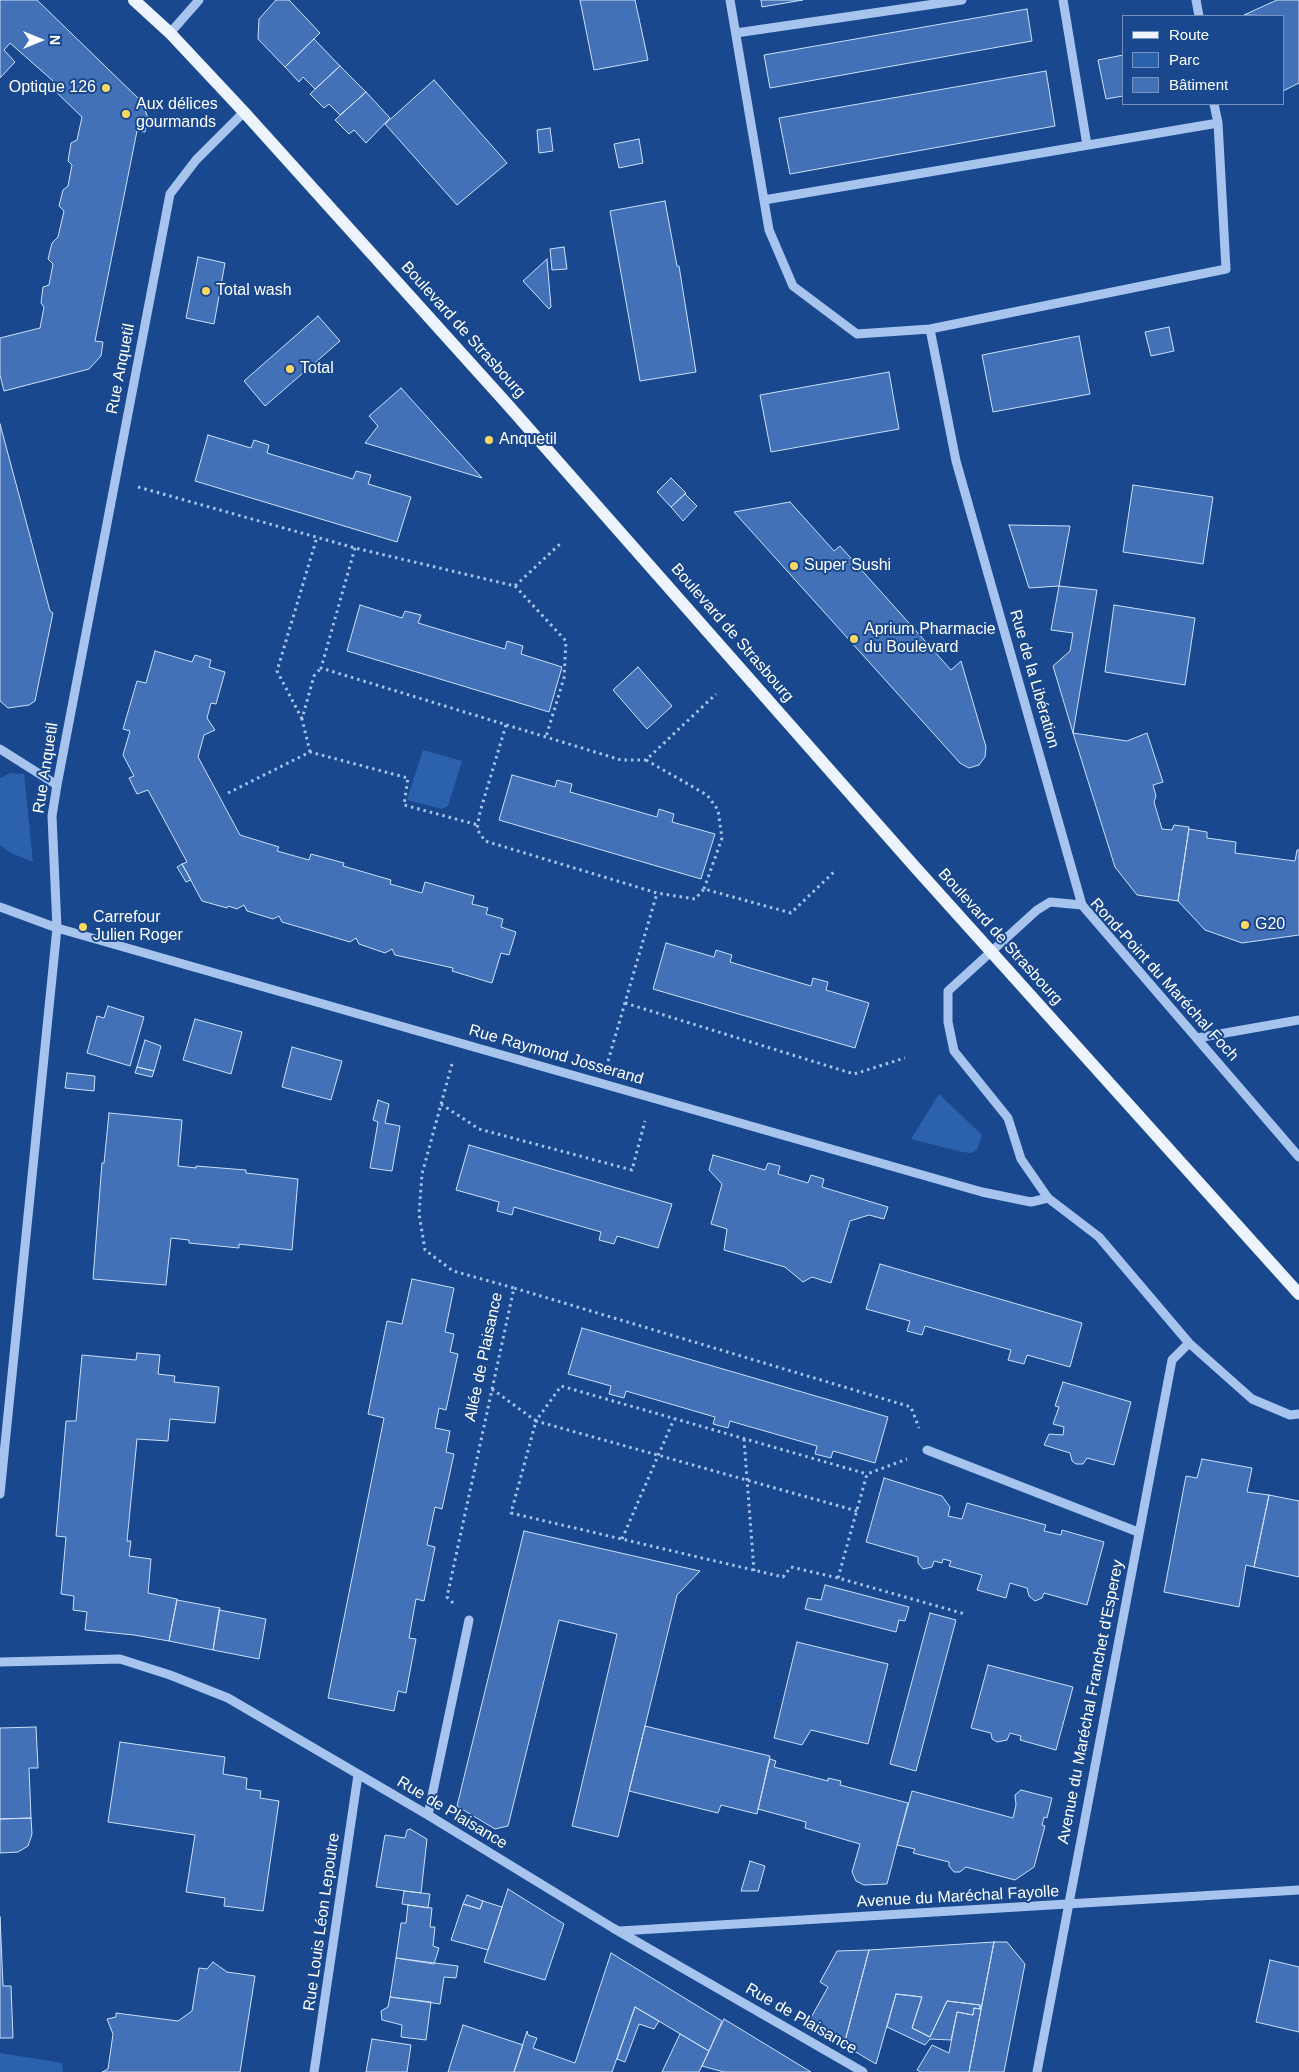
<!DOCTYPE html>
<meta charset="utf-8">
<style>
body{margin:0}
#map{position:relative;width:1299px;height:2072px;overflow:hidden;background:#19488f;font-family:Helvetica,sans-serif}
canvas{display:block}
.legend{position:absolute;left:1122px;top:15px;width:162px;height:90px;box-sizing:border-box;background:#19488f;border:1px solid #7591bc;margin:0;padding:6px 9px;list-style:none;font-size:15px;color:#fff}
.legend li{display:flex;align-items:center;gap:10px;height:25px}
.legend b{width:25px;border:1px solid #7591bc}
.north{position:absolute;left:15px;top:15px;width:50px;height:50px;-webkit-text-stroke:4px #19488f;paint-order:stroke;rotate:90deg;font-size:14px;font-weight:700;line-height:20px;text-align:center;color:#fff}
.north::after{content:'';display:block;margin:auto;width:18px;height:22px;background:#fff;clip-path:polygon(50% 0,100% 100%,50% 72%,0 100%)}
</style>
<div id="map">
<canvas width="1299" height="2072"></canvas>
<ul class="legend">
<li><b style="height:6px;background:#eef4ff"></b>Route</li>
<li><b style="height:14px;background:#2c61ad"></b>Parc</li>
<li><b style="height:14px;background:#4271b7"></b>Bâtiment</li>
</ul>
<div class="north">N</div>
</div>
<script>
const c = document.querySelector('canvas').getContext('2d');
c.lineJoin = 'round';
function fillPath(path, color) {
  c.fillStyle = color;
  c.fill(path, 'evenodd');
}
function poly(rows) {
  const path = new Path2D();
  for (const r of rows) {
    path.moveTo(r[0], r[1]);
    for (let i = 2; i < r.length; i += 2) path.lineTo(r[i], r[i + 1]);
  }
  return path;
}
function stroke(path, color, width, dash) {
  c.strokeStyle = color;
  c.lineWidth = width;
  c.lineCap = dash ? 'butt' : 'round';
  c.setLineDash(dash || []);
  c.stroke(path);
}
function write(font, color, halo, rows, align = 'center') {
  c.font = font + ' Helvetica,sans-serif';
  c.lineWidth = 4;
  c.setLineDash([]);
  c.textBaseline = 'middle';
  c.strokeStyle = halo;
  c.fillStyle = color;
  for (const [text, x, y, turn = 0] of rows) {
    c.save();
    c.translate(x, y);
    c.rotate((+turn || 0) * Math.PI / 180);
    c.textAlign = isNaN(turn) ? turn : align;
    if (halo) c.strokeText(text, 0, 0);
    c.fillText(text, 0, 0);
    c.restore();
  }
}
const green = poly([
 [423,750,462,761,448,806,442,809,407,800],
 [11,773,24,774,33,862,11,853,0,845,0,778],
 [939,1094,982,1135,977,1150,971,1153,962,1152,911,1139],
 [0,2053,62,2063,63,2072,0,2072]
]);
const building = poly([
 [0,0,37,0,142,102,148,118,145,132,137,131,95,341,103,342,101,356,89,369,4,391,0,375,0,338,40,328,44,307,41,303,43,287,49,285,53,264,48,259,52,243,58,237,64,211,59,206,63,190,68,186,72,165,68,161,71,143,77,140,82,117,51,87,55,83,52,80,10,43,4,50,15,62,0,78,0,0],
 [276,0,289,0,320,33,285,67,258,39,259,19,276,0],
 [580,0,635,0,648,60,594,70,580,0],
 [761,0,803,0,762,7,761,0],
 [1277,0,1299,0,1299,83,1283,91,1283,16,1244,15,1277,0],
 [1027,9,1032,41,770,88,764,55,1027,9],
 [314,39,340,66,315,89,303,77,299,82,285,67,314,39],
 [1123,55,1123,96,1106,99,1098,60,1123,55],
 [340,66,366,92,340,115,329,104,324,108,310,94,340,66],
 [1046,71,1055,126,790,174,779,118,1046,71],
 [434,80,507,163,457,205,385,124,434,80],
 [366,92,390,118,366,143,354,130,349,134,335,120,366,92],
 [550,128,553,151,539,153,537,130,550,128],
 [639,139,643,163,619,168,614,144,639,139],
 [665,201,677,266,679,266,696,372,640,381,610,211,665,201],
 [564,247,567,269,552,270,550,249,564,247],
 [198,257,225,263,214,324,186,318,198,257],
 [547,259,551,307,549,309,523,281,547,259],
 [318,316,340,341,265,406,244,381,318,316],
 [1169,327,1174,351,1151,356,1145,332,1169,327],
 [1079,336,1090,394,993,412,982,355,1079,336],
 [889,372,899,429,771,452,760,395,889,372],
 [401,388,482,478,365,443,378,426,369,416,401,388],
 [0,424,50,611,53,613,35,701,29,705,8,708,0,701,0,424],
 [208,435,251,448,254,440,269,445,267,453,353,479,356,471,371,475,368,484,411,497,397,542,195,481,208,435],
 [671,478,686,493,671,507,657,492,671,478],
 [1133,485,1213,497,1203,564,1123,552,1133,485],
 [685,494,697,506,683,521,671,507,685,494],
 [790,502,834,551,840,546,951,670,961,661,986,747,985,757,979,765,969,768,960,763,734,512,790,502],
 [1009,525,1070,526,1059,586,1029,588,1009,525],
 [1059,586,1097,590,1073,733,1053,666,1070,651,1073,633,1051,630,1059,586],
 [360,605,402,618,405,611,421,615,418,623,505,649,507,641,523,646,521,654,562,667,549,712,347,651,360,605],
 [1114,605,1195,618,1185,685,1105,672,1114,605],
 [155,651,192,662,195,655,211,660,209,667,225,672,216,704,211,703,207,718,215,730,204,735,198,757,240,835,279,847,277,851,309,860,311,854,344,863,343,866,391,880,390,884,422,893,425,882,474,896,472,904,488,908,486,914,503,919,501,927,516,932,509,955,501,953,492,983,452,971,453,968,395,955,392,949,385,953,359,944,356,938,350,942,282,922,279,916,273,919,247,911,244,905,237,909,228,906,227,908,202,901,182,864,187,862,148,790,137,794,129,778,134,776,123,755,130,731,123,729,137,681,146,683,155,651],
 [638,667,672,706,647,729,613,690,638,667],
 [1073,733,1127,741,1147,733,1163,782,1153,785,1156,796,1154,802,1162,829,1172,830,1174,825,1189,827,1178,901,1137,895,1115,867,1073,733],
 [512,775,555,787,557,780,572,784,570,792,657,817,659,809,674,814,672,822,715,834,701,879,499,820,512,775],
 [1189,829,1207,832,1207,838,1236,842,1235,853,1295,861,1297,850,1299,850,1299,935,1242,943,1205,930,1178,901,1189,829],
 [182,864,191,880,186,882,177,867,182,864],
 [666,943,714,957,716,950,732,955,730,962,811,986,813,978,828,982,826,990,869,1003,855,1048,653,989,666,943],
 [108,1006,144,1017,130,1066,87,1053,97,1016,104,1018,108,1006],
 [195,1019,242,1032,231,1074,183,1060,195,1019],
 [145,1040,161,1046,154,1071,137,1067,145,1040],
 [292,1047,342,1061,331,1100,282,1087,292,1047],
 [137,1067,154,1071,152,1077,135,1073,137,1067],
 [67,1073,95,1076,94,1091,65,1088,67,1073],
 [378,1100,389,1104,385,1123,400,1126,392,1171,370,1168,378,1122,373,1120,378,1100],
 [109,1113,182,1120,178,1166,196,1168,196,1166,246,1170,246,1173,298,1179,292,1250,239,1244,239,1248,189,1243,189,1240,171,1238,166,1285,93,1279,102,1163,104,1163,109,1113],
 [469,1145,672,1204,658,1248,617,1236,614,1244,599,1240,601,1232,514,1207,512,1215,497,1211,499,1202,456,1190,469,1145],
 [713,1155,765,1170,768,1163,780,1166,778,1174,808,1183,811,1175,824,1179,822,1187,888,1207,884,1219,869,1215,850,1221,831,1283,812,1277,803,1282,785,1267,724,1250,727,1229,711,1224,722,1184,709,1170,713,1155],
 [880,1264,1082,1323,1070,1367,1027,1355,1024,1364,1008,1360,1011,1350,925,1326,922,1335,907,1331,910,1321,866,1309,880,1264],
 [412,1279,454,1288,445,1332,454,1334,450,1352,458,1354,446,1410,439,1408,435,1428,450,1431,446,1452,454,1454,442,1509,435,1507,427,1545,435,1547,424,1601,416,1599,409,1638,416,1639,406,1693,398,1691,394,1711,328,1698,384,1418,368,1414,387,1321,402,1324,412,1279],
 [582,1328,888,1417,875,1463,833,1451,831,1458,815,1454,817,1446,730,1421,728,1428,713,1424,715,1417,626,1391,624,1398,609,1394,611,1386,568,1374,582,1328],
 [137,1353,160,1355,158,1374,175,1376,174,1382,219,1387,215,1423,170,1419,168,1441,137,1439,127,1541,131,1541,129,1556,151,1559,148,1593,177,1599,169,1641,134,1635,85,1630,87,1612,73,1610,74,1596,61,1594,66,1537,56,1536,66,1421,76,1421,82,1355,136,1360,137,1353],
 [1063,1382,1131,1402,1114,1465,1087,1458,1083,1464,1076,1464,1072,1461,1070,1453,1044,1445,1049,1434,1063,1435,1064,1427,1053,1424,1059,1407,1055,1406,1063,1382],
 [1202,1459,1252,1468,1247,1492,1269,1495,1254,1567,1246,1565,1239,1607,1164,1592,1186,1476,1197,1478,1202,1459],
 [884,1478,942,1496,950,1507,948,1516,962,1519,967,1503,1046,1525,1044,1531,1061,1535,1062,1530,1104,1542,1087,1605,1044,1593,1042,1598,1035,1601,1029,1596,1027,1588,1010,1583,1006,1598,977,1590,982,1575,949,1566,951,1561,943,1559,942,1563,934,1561,932,1567,923,1569,918,1563,918,1557,866,1542,884,1478],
 [1269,1495,1299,1501,1299,1577,1254,1567,1269,1495],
 [524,1531,700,1571,677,1595,618,1837,572,1826,617,1634,559,1620,508,1826,495,1829,457,1806,524,1531],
 [825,1585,909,1607,905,1621,899,1620,896,1632,805,1609,808,1598,821,1600,825,1585],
 [177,1600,220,1608,213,1650,169,1641,177,1600],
 [219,1610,266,1619,259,1659,213,1650,219,1610],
 [930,1613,956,1620,916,1771,890,1764,930,1613],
 [797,1642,888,1664,868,1744,811,1730,802,1745,774,1738,797,1642],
 [988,1665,1073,1687,1056,1750,1020,1740,1021,1736,1010,1733,1007,1740,997,1742,992,1739,991,1733,971,1728,988,1665],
 [645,1726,770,1756,757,1814,721,1805,718,1813,629,1791,645,1726],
 [36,1727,38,1768,29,1768,31,1818,0,1819,0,1728,36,1727],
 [120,1742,225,1757,223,1774,247,1778,246,1789,261,1791,260,1798,279,1801,263,1911,224,1906,225,1898,186,1892,195,1835,108,1822,120,1742],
 [770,1759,776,1761,774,1767,828,1781,828,1778,841,1781,840,1785,908,1803,887,1884,864,1885,856,1881,852,1872,860,1844,805,1828,806,1822,758,1809,770,1759],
 [1021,1790,1052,1798,1047,1818,1044,1817,1042,1825,1045,1826,1034,1867,1015,1880,966,1867,960,1872,954,1872,949,1866,949,1862,913,1853,915,1849,897,1845,912,1791,1013,1818,1016,1805,1015,1795,1021,1790],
 [31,1818,32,1834,28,1846,18,1852,0,1853,0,1819,31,1818],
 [410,1829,427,1839,421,1893,376,1887,385,1835,405,1838,407,1830,410,1829],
 [750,1861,765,1866,758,1891,741,1891,750,1861],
 [508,1889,564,1924,545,1980,484,1962,508,1889],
 [404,1891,430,1894,428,1908,402,1904,404,1891],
 [467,1895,483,1901,480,1909,463,1904,467,1895],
 [483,1901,502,1907,488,1950,451,1940,463,1904,480,1909,483,1901],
 [408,1905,432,1908,430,1927,435,1927,433,1946,439,1948,434,1964,396,1958,401,1923,406,1923,408,1905],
 [0,1917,3,1986,11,1986,13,2038,0,2038,0,1917],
 [994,1942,969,2072,921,2072,917,2070,932,2045,949,2053,957,2012,973,2015,974,2008,980,2009,980,2005,947,2001,930,2037,912,2028,922,1997,896,1994,876,2064,844,2045,869,1950,994,1942],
 [994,1942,1007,1942,1025,1964,1004,2072,969,2072,994,1942],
 [869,1950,844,2045,808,2023,828,1987,820,1982,837,1951,869,1950],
 [611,1953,722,2021,709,2051,635,2007,612,2072,514,2072,527,2031,528,2035,537,2038,533,2048,575,2063,611,1953],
 [396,1958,458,1966,456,1978,444,1977,440,2004,390,1997,396,1958],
 [1270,1960,1299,1967,1299,2032,1256,2022,1270,1960],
 [213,1962,227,1972,255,1976,240,2072,102,2072,108,2069,113,2034,107,2019,116,2017,116,2013,178,2021,192,2011,199,1968,207,1969,213,1962],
 [896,1994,922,1997,912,2028,930,2037,947,2001,980,2005,980,2009,974,2008,973,2015,957,2012,951,2040,930,2039,925,2045,887,2027,896,1994],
 [390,1997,431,2002,426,2040,401,2037,402,2025,382,2020,381,2011,388,2007,390,1997],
 [635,2007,659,2021,654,2029,639,2024,625,2062,617,2059,635,2007],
 [724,2019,811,2072,724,2072,702,2066,724,2019],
 [463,2025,523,2045,514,2072,448,2072,463,2025],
 [680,2034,709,2051,699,2072,662,2072,680,2034],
 [372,2039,411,2045,407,2072,366,2072,372,2039]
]);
const path = poly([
 [138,487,355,548,515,586,561,543],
 [355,548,321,668,621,760,646,760,716,694],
 [515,586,566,641,564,678,546,737],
 [302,719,277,671,317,537],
 [506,725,480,812,477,829,485,841,657,893,695,899,704,889,791,913,836,870],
 [310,752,302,719,314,676,321,668],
 [646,760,707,795,718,810,722,838,704,889],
 [228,793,310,752,408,778,404,805,478,825],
 [625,1003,854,1074,905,1058],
 [608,1061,657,893],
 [452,1064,422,1174,419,1214,425,1250,453,1271,514,1288],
 [441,1104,479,1129,632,1170,645,1121],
 [492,1389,536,1421,511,1513,783,1577,791,1567,838,1578,965,1614],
 [744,1439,754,1571],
 [857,1511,536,1421,561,1386,867,1474],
 [622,1539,674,1419],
 [838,1578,867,1474,907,1459],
 [453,1603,447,1597,514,1288,911,1407,919,1428]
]);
const minor = poly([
 [730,0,769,230,793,286,857,334,930,329,1226,269,1218,123,1214,104],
 [1063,0,1087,145],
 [1196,0,1199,16],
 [170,33,199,0],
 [736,33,962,0],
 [764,200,1218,123],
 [930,329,956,461,1082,905],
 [0,749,57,785],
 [0,907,57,928,982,1192,1031,1202,1048,1198],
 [1197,1038,1299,1020],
 [1299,1157,1082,905,1050,902,1037,910,948,991,948,1022,954,1051,1008,1118,1021,1159,1048,1198,1099,1237,1189,1343,1252,1399,1290,1415,1299,1414],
 [927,1450,1138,1532],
 [0,1494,57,928,52,816,57,785,170,194,196,160,244,112],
 [0,1662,120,1659,170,1675,228,1698,428,1815,613,1928,863,2072],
 [428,1815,469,1620],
 [620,1931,1299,1890],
 [314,2072,358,1775],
 [1037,2072,1172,1360,1189,1343]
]);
const major = poly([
 [134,0,170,33,244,112,508,405,915,867,1299,1294]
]);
const markers = [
 [106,88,5,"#ffd864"],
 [126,114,5,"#ffd864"],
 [206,291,5,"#ffd864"],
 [290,369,5,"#ffd864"],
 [489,440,5,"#ffd864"],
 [794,566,5,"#ffd864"],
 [854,639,5,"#ffd864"],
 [1245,925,5,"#ffd864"],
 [83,927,5,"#ffd864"]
];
const poiNames = [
 ["Optique 126",96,88,"right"],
 ["Aux délices",136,105],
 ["gourmands",136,123],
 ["Total wash",216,291],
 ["Total",300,369],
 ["Anquetil",499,440],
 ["Super Sushi",804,566],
 ["Aprium Pharmacie",864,630],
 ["du Boulevard",864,648],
 ["Carrefour",93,918],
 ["Julien Roger",93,936],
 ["G20",1255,925]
];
const streetNames = [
 ["Boulevard de Strasbourg",463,330,48],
 ["Rue Anquetil",121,369,-79],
 ["Boulevard de Strasbourg",732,633,49],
 ["Rue de la Libération",1034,679,74],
 ["Rue Anquetil",46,768,-81],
 ["Boulevard de Strasbourg",1000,937,48],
 ["Rond-Point du Maréchal Foch",1164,980,48],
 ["Rue Raymond Josserand",556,1055,16],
 ["Allée de Plaisance",484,1357,-78],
 ["Avenue du Maréchal Franchet d'Esperey",1091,1702,-79],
 ["Rue de Plaisance",452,1813,31],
 ["Avenue du Maréchal Fayolle",958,1897,-3],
 ["Rue Louis Léon Lepoutre",322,1922,-82],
 ["Rue de Plaisance",801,2019,30]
];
fillPath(green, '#2c61ad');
fillPath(building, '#4271b7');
stroke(building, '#cde0fa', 1);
stroke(path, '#a7c4ef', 3, [2.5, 4]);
stroke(minor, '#a7c4ef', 9);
stroke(major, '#eef4ff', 12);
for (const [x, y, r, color] of markers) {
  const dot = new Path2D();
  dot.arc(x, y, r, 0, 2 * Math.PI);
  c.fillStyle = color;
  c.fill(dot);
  stroke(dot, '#19488f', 2);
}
write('16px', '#fff', '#19488f', poiNames, 'left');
write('16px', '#fff', '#19488f', streetNames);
</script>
